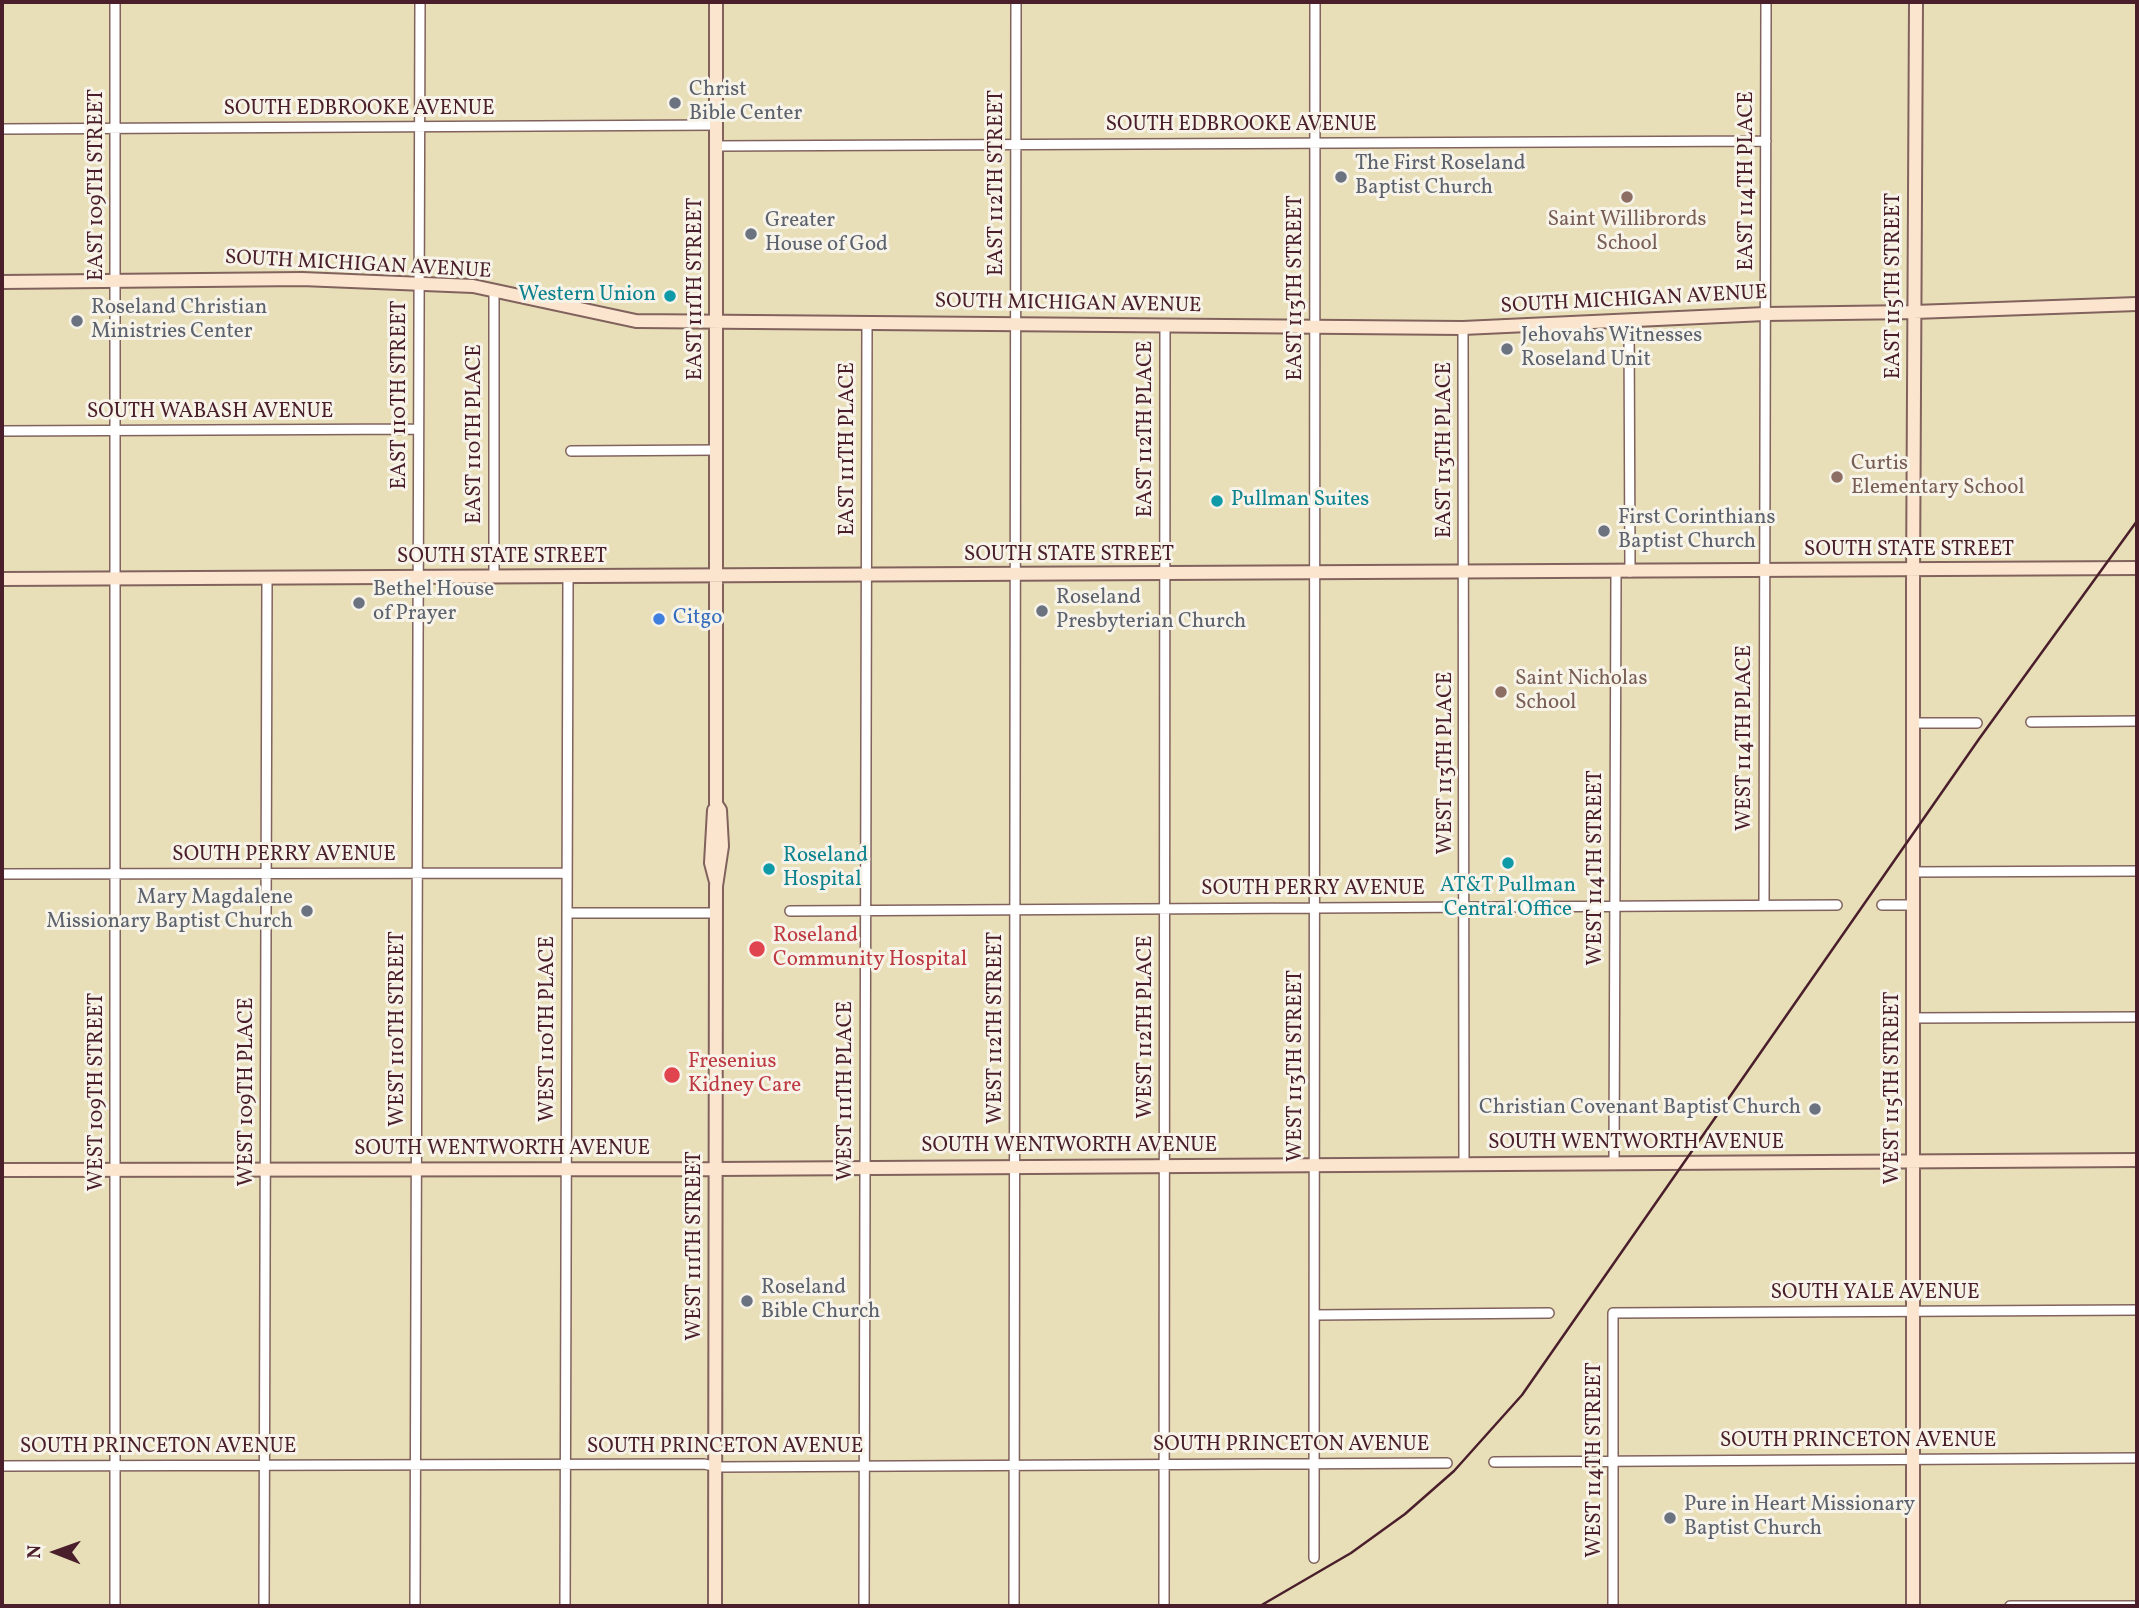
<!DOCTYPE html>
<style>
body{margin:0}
#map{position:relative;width:2139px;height:1608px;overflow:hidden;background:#e8dfb9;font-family:Vollkorn,serif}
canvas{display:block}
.frame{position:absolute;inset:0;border:4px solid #4a1f2b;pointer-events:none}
.north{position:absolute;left:21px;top:1517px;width:70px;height:70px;-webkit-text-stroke:5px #f7f3e8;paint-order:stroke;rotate:271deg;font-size:19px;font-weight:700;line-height:28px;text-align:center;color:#4a1f2b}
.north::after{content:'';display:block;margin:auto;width:24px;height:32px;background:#4a1f2b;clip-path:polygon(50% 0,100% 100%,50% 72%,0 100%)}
</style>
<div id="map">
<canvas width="2139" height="1608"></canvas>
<div class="frame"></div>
<div class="north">N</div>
</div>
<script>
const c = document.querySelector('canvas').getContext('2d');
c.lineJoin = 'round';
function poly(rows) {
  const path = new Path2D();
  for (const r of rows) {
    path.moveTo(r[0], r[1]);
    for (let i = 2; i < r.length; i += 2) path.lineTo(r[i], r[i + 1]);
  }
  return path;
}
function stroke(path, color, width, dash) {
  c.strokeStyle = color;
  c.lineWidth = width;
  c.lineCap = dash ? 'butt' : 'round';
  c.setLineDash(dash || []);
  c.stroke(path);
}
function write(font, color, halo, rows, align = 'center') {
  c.font = font + ' Vollkorn,serif';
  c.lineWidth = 6;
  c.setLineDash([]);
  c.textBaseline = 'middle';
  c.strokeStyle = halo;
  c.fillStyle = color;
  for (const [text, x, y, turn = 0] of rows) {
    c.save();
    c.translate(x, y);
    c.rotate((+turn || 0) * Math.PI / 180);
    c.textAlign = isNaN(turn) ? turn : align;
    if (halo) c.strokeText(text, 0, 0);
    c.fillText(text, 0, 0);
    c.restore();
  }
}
const street = poly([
 [2,129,717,125],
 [717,146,1766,141],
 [1629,321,1630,572],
 [1463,328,1464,1164],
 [2,431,418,429],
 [571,451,717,450],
 [494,577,494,290],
 [2031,722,2137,721],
 [1913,723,1977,723],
 [1913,872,2137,871],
 [2,874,567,873],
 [1764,905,1766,2],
 [1882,905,1913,905],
 [790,911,1837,905],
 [567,913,716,913],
 [1913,1018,2137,1017],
 [1614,1164,1616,572],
 [1315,1315,1549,1313],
 [1494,1462,2137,1458],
 [2,1466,704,1464,718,1467,1447,1463],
 [1314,1558,1315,2],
 [115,1606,115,2],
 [264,1606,267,578],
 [415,1606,420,2],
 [565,1606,568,577],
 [864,1606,867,323],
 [1014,1606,1016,2],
 [1164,1606,1165,325],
 [1613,1606,1613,1313,2137,1310],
 [2010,1606,2137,1606]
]);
const secondary = poly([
 [2,282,302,279,473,286,636,321,1463,328,1765,314,1914,312,2137,304],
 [2,579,2137,568],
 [714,810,711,863,716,882],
 [2,1170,716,1169,2137,1160],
 [715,1606,716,886,722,846,720,810,716,804,716,2],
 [1913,1606,1913,585,1916,2]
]);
const rail = poly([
 [1260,1606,1351,1553,1405,1514,1454,1471,1522,1395,1979,739,2137,521]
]);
const markers = [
 [675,103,7,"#6b7280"],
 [1341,177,7,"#6b7280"],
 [1627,197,7,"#8d6e63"],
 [751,234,7,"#6b7280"],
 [670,296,7,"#0f9aa8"],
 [77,321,7,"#6b7280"],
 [1507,349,7,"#6b7280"],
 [1837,477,7,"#8d6e63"],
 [1217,501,7,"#0f9aa8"],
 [1604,531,7,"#6b7280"],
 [359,603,7,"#6b7280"],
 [1042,611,7,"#6b7280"],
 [659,619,7,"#3f7fe0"],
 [1501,692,7,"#8d6e63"],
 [1508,863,7,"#0f9aa8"],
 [769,869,7,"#0f9aa8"],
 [307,911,7,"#6b7280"],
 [757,949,9,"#e0444e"],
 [672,1075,9,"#e0444e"],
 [1815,1109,7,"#6b7280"],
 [747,1301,7,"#6b7280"],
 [1670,1518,7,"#6b7280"]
];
const worshipNames = [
 ["Christ",689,91],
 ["Bible Center",689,115],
 ["The First Roseland",1355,165],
 ["Baptist Church",1355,189],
 ["Greater",765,222],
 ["House of God",765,246],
 ["Roseland Christian",91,309],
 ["Ministries Center",91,333],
 ["Jehovahs Witnesses",1521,337],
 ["Roseland Unit",1521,361],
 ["First Corinthians",1618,519],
 ["Baptist Church",1618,543],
 ["Bethel House",373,591],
 ["of Prayer",373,615],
 ["Roseland",1056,599],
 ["Presbyterian Church",1056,623],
 ["Mary Magdalene",293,899,"right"],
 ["Missionary Baptist Church",293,923,"right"],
 ["Christian Covenant Baptist Church",1801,1109,"right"],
 ["Roseland",761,1289],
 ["Bible Church",761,1313],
 ["Pure in Heart Missionary",1684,1506],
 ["Baptist Church",1684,1530]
];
const streetNames = [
 ["SOUTH EDBROOKE AVENUE",359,110],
 ["SOUTH EDBROOKE AVENUE",1241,126],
 ["EAST 114TH PLACE",1748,181,-90],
 ["EAST 112TH STREET",998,183,-90],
 ["EAST 109TH STREET",98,185,-90],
 ["SOUTH MICHIGAN AVENUE",358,266,3],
 ["EAST 115TH STREET",1895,286,-90],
 ["EAST 113TH STREET",1297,288,-90],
 ["EAST 111TH STREET",697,289,-90],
 ["SOUTH MICHIGAN AVENUE",1634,301,-3],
 ["SOUTH MICHIGAN AVENUE",1068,305,1],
 ["EAST 110TH STREET",401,395,-90],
 ["SOUTH WABASH AVENUE",210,413],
 ["EAST 112TH PLACE",1147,429,-90],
 ["EAST 110TH PLACE",476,434,-90],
 ["EAST 111TH PLACE",849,449,-90],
 ["EAST 113TH PLACE",1446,450,-90],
 ["SOUTH STATE STREET",1909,551],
 ["SOUTH STATE STREET",1069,556],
 ["SOUTH STATE STREET",502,558],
 ["WEST 114TH PLACE",1746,738,-90],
 ["WEST 113TH PLACE",1447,763,-90],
 ["SOUTH PERRY AVENUE",284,856],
 ["WEST 114TH STREET",1597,868,-90],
 ["SOUTH PERRY AVENUE",1313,890],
 ["WEST 112TH PLACE",1147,1027,-90],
 ["WEST 112TH STREET",997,1028,-90],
 ["WEST 110TH STREET",399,1029,-90],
 ["WEST 110TH PLACE",549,1029,-90],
 ["WEST 113TH STREET",1297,1066,-90],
 ["WEST 115TH STREET",1894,1088,-90],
 ["WEST 111TH PLACE",847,1091,-90],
 ["WEST 109TH STREET",98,1092,-90],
 ["WEST 109TH PLACE",248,1092,-90],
 ["SOUTH WENTWORTH AVENUE",1636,1144],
 ["SOUTH WENTWORTH AVENUE",1069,1147],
 ["SOUTH WENTWORTH AVENUE",502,1150],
 ["WEST 111TH STREET",696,1246,-90],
 ["SOUTH YALE AVENUE",1875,1294],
 ["SOUTH PRINCETON AVENUE",1858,1442],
 ["SOUTH PRINCETON AVENUE",1291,1446],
 ["SOUTH PRINCETON AVENUE",158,1448],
 ["SOUTH PRINCETON AVENUE",725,1448],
 ["WEST 114TH STREET",1596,1460,-90]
];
const educationNames = [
 ["Saint Willibrords",1627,221,"center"],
 ["School",1627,245,"center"],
 ["Curtis",1851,465],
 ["Elementary School",1851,489],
 ["Saint Nicholas",1515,680],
 ["School",1515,704]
];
const cultureNames = [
 ["Western Union",656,296,"right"],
 ["Pullman Suites",1231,501],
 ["Roseland",783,857],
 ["Hospital",783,881],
 ["AT&T Pullman",1508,887,"center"],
 ["Central Office",1508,911,"center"]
];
const shopNames = [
 ["Citgo",673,619]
];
const healthNames = [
 ["Roseland",773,937],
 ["Community Hospital",773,961],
 ["Fresenius",688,1063],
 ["Kidney Care",688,1087]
];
stroke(street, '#81625d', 12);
stroke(secondary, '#81625d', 16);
stroke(street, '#fff', 9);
stroke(secondary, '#fbe5cf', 12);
stroke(rail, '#4a1f2b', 2.5);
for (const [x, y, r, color] of markers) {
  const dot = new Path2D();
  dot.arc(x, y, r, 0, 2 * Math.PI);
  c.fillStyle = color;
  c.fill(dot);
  stroke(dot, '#f7f3e8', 2.5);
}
write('21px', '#5b616d', '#f7f3e8', worshipNames, 'left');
write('21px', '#4a1f2b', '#f7f3e8', streetNames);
write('21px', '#785e54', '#f7f3e8', educationNames, 'left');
write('21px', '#0d838f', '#f7f3e8', cultureNames, 'left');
write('21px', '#366cbe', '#f7f3e8', shopNames, 'left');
write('21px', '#be3a42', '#f7f3e8', healthNames, 'left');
</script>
